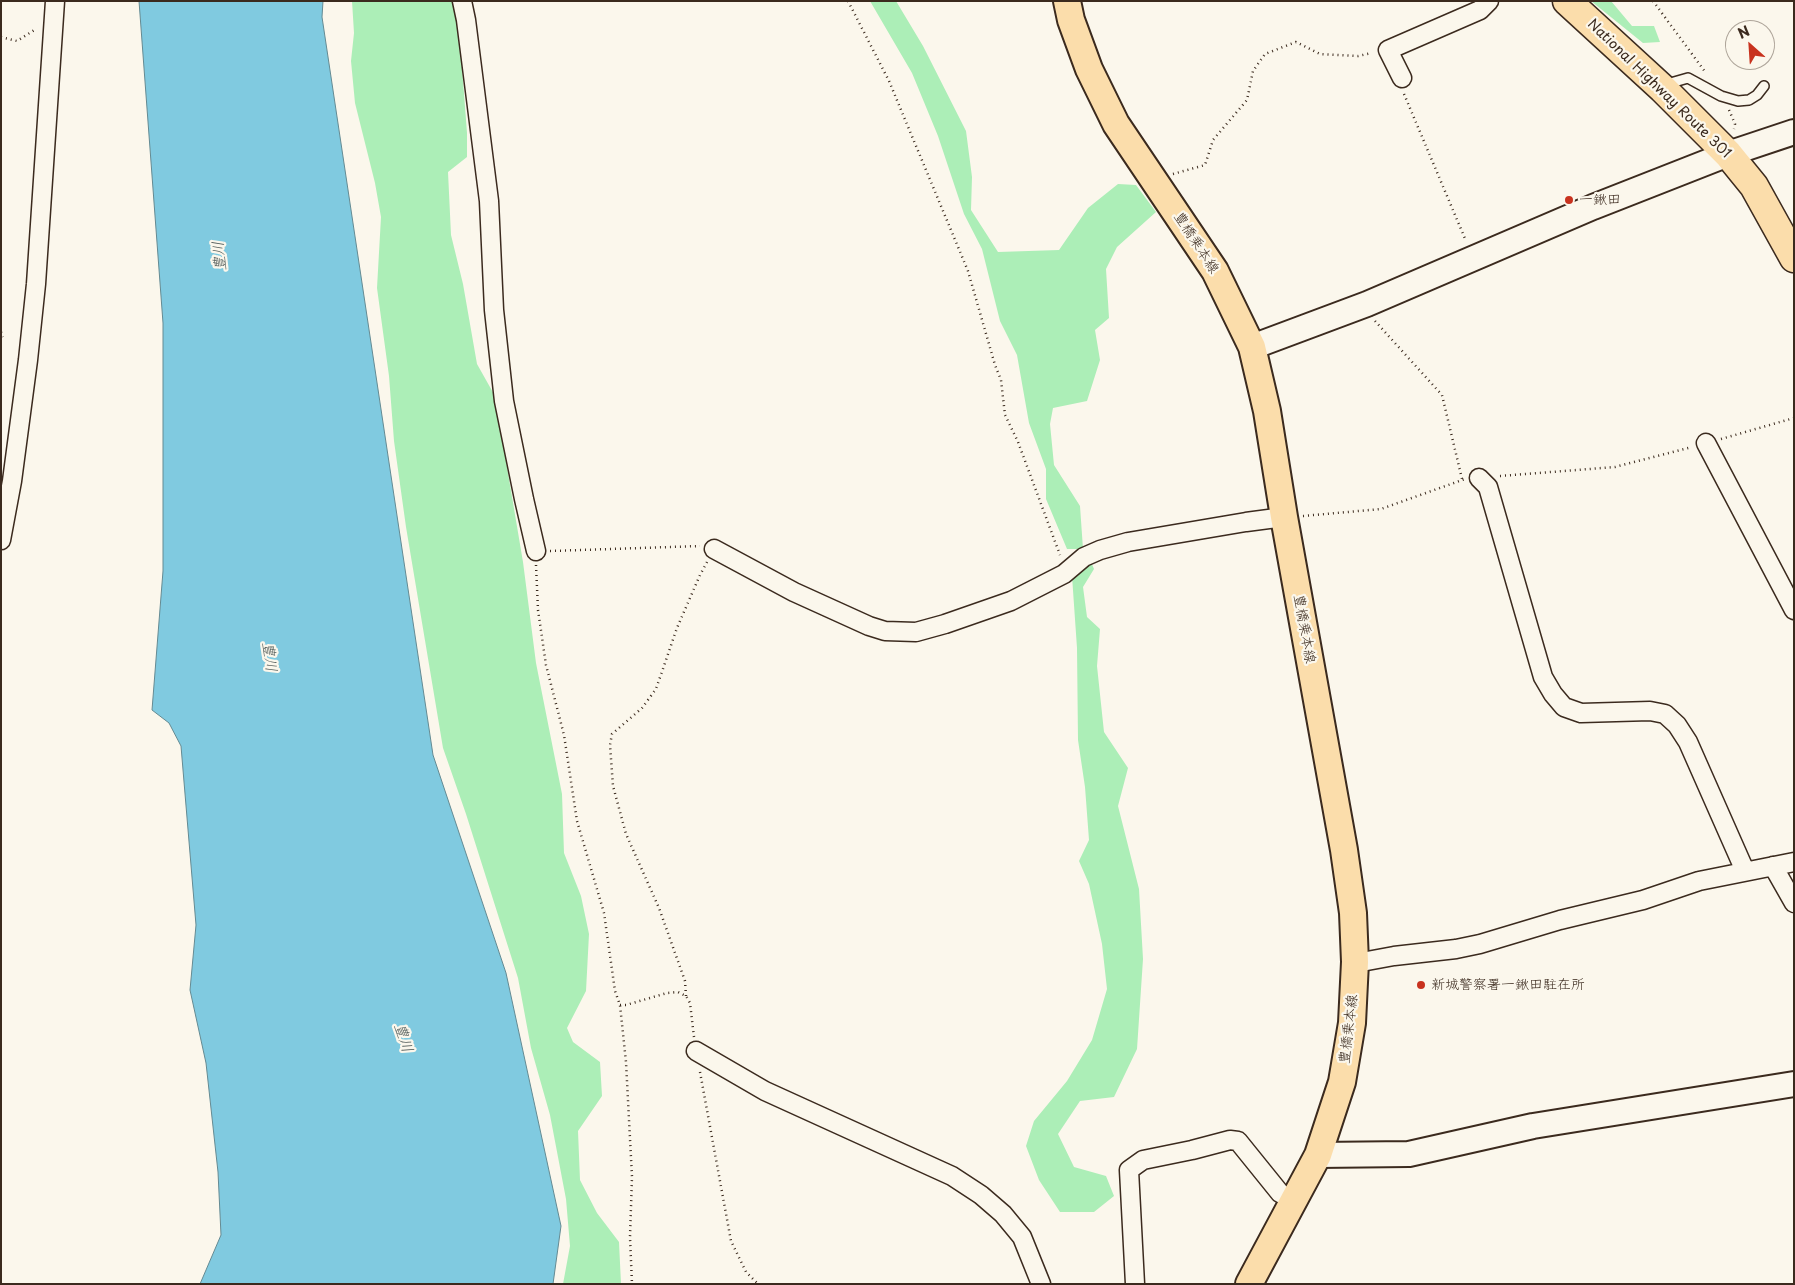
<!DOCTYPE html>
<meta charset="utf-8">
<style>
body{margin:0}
#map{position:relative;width:1795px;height:1285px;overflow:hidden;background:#fbf7ec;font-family:"Playpen Sans",sans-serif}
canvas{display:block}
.frame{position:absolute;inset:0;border:2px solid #3b2a1e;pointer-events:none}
.north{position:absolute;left:1725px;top:20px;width:50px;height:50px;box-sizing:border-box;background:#fbf7ec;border:1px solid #aea59a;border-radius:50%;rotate:334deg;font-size:14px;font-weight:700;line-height:20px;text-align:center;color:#3b2a1e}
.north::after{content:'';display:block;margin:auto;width:18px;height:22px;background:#c8321e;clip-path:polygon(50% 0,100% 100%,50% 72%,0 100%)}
</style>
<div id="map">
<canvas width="1795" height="1285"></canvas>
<div class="frame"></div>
<div class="north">N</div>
</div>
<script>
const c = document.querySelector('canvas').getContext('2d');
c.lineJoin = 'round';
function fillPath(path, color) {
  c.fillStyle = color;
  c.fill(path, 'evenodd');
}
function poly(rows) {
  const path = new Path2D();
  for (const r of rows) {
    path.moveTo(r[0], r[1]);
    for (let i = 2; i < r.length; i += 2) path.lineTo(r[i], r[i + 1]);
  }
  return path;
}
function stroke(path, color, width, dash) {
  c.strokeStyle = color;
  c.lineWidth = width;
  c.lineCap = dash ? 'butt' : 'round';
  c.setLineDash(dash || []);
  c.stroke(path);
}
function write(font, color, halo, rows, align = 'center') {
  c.font = font + ' "Playpen Sans","Klee One",sans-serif';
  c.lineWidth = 4.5;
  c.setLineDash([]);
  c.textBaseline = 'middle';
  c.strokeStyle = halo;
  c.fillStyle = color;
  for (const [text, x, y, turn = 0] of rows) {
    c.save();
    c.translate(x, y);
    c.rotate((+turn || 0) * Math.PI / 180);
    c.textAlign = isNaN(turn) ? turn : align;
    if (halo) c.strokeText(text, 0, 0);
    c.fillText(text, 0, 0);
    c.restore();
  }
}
const green = poly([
 [352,1,453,1,458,15,467,133,467,157,448,172,451,235,463,284,477,364,495,396,523,562,536,663,562,794,564,853,581,896,589,934,586,991,567,1028,573,1042,600,1062,602,1096,578,1131,580,1180,597,1213,619,1242,621,1284,563,1284,570,1246,566,1199,550,1115,531,1048,518,978,466,814,443,748,406,527,394,441,389,376,377,288,381,217,375,183,355,103,351,61,354,33],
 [870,1,896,1,923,46,966,131,972,177,971,210,998,252,1059,250,1088,208,1118,184,1136,185,1156,212,1117,247,1106,269,1109,318,1095,330,1100,360,1087,401,1053,408,1050,424,1054,465,1080,506,1083,549,1067,549,1046,499,1046,469,1029,423,1017,355,1000,321,982,249,964,214,938,136,912,73],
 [1591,1,1611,1,1632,26,1654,26,1660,42,1643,43],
 [1091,562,1094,569,1083,587,1087,617,1100,629,1097,666,1104,732,1128,768,1118,806,1139,889,1143,959,1137,1049,1114,1097,1080,1101,1058,1134,1074,1167,1106,1176,1114,1196,1094,1212,1060,1212,1039,1180,1026,1146,1034,1121,1067,1081,1092,1040,1107,989,1102,944,1089,884,1079,861,1089,840,1085,787,1078,740,1077,648,1072,576]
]);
const water = poly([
 [139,1,323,1,322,17,433,755,506,973,561,1226,553,1284,200,1284,221,1235,218,1172,206,1063,190,990,196,925,181,746,169,723,152,710,163,571,163,323,139,1]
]);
const path = poly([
 [848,1,889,81,968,271,995,365,1001,380,1005,415,1018,442,1060,555],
 [1653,1,1706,73],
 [1,37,17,41,36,29],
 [1404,94,1466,241],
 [1729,110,1735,124,1734,129],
 [1173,174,1205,165,1213,140,1247,100,1253,71,1265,54,1296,42,1320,54,1358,56,1372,53],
 [1375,321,1442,395,1462,479],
 [1,332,3,337],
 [1721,439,1794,418],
 [1500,476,1615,467,1692,447],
 [1303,516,1381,509,1465,479],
 [550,551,700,546],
 [536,565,538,610,546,665,564,735,577,821,604,913,615,991,620,1005,626,1062,632,1177,630,1237,632,1284],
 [686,996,685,981,659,908,626,834,613,786,610,745,612,734,642,708,656,689,677,628,700,575,707,562],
 [620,1005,626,1005,667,993,678,992,686,996,690,1003,694,1037],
 [700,1072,731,1241,746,1272,758,1284]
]);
const lane = poly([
 [1665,88,1674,82,1688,78,1721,96,1738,101,1749,100,1757,95,1764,86]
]);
const street = poly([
 [462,1,466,20,489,201,494,310,504,401,524,499,536,551],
 [1402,78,1388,50,1480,10,1489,1],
 [1706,443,1794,610],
 [1479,478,1488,487,1543,677,1553,694,1564,707,1581,713,1650,711,1665,714,1677,725,1688,742,1745,871],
 [1,540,12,481,28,360,36,284,55,1],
 [714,549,794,592,869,626,885,631,916,632,945,624,1011,601,1064,574,1084,557,1100,550,1128,542,1246,522,1284,517],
 [1773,866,1794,903],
 [1355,962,1367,961,1394,956,1456,949,1480,944,1560,920,1643,900,1699,881,1794,862],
 [696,1051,765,1091,952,1176,981,1195,1003,1214,1022,1237,1041,1284],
 [1135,1284,1129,1170,1143,1160,1192,1150,1230,1140,1238,1141,1280,1193,1294,1201]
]);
const secondary = poly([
 [1252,347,1367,304,1593,207,1728,154,1794,132],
 [1318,1155,1409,1154,1533,1126,1794,1084]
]);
const primary = poly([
 [1067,1,1071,20,1089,69,1116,124,1215,271,1252,347,1267,411,1284,517,1344,850,1353,913,1355,962,1352,1023,1342,1082,1318,1155,1249,1284]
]);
const highway = poly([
 [1567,1,1663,89,1728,154,1754,186,1794,258]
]);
const markers = [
 [1569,200,5,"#c8321e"],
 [1421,985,5,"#c8321e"]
];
const streetNames = [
 ["National Highway Route 301",1659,89,44],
 ["豊橋乗本線",1196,243,57],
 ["豊橋乗本線",1304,629,80],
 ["豊橋乗本線",1349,1029,-83]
];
const poiNames = [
 ["一鍬田",1579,200],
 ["新城警察署一鍬田駐在所",1431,985]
];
const waterNames = [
 ["豊川",220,256,-95],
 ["豊川",269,657,83],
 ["豊川",403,1038,72]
];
fillPath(green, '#aceeb7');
fillPath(water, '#80cae0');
stroke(water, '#648a92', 1);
stroke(lane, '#3b2a1e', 12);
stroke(street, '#3b2a1e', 21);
stroke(secondary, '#3b2a1e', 28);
stroke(primary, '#3b2a1e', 30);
stroke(highway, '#3b2a1e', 31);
stroke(path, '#3b2a1e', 2.5, [1, 4]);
stroke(lane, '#fbf7ec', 9);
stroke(street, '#fbf7ec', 18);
stroke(secondary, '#fbf7ec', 24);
stroke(primary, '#fbddab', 26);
stroke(highway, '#fbddab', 28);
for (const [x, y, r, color] of markers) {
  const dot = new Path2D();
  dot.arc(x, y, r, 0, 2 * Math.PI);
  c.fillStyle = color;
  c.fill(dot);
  stroke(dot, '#fbf7ec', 2);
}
write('14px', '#3b2a1e', '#fbf7ec', streetNames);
write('14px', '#3b2a1e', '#fbf7ec', poiNames, 'left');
write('italic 15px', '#505a58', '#fbf7ec', waterNames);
</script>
